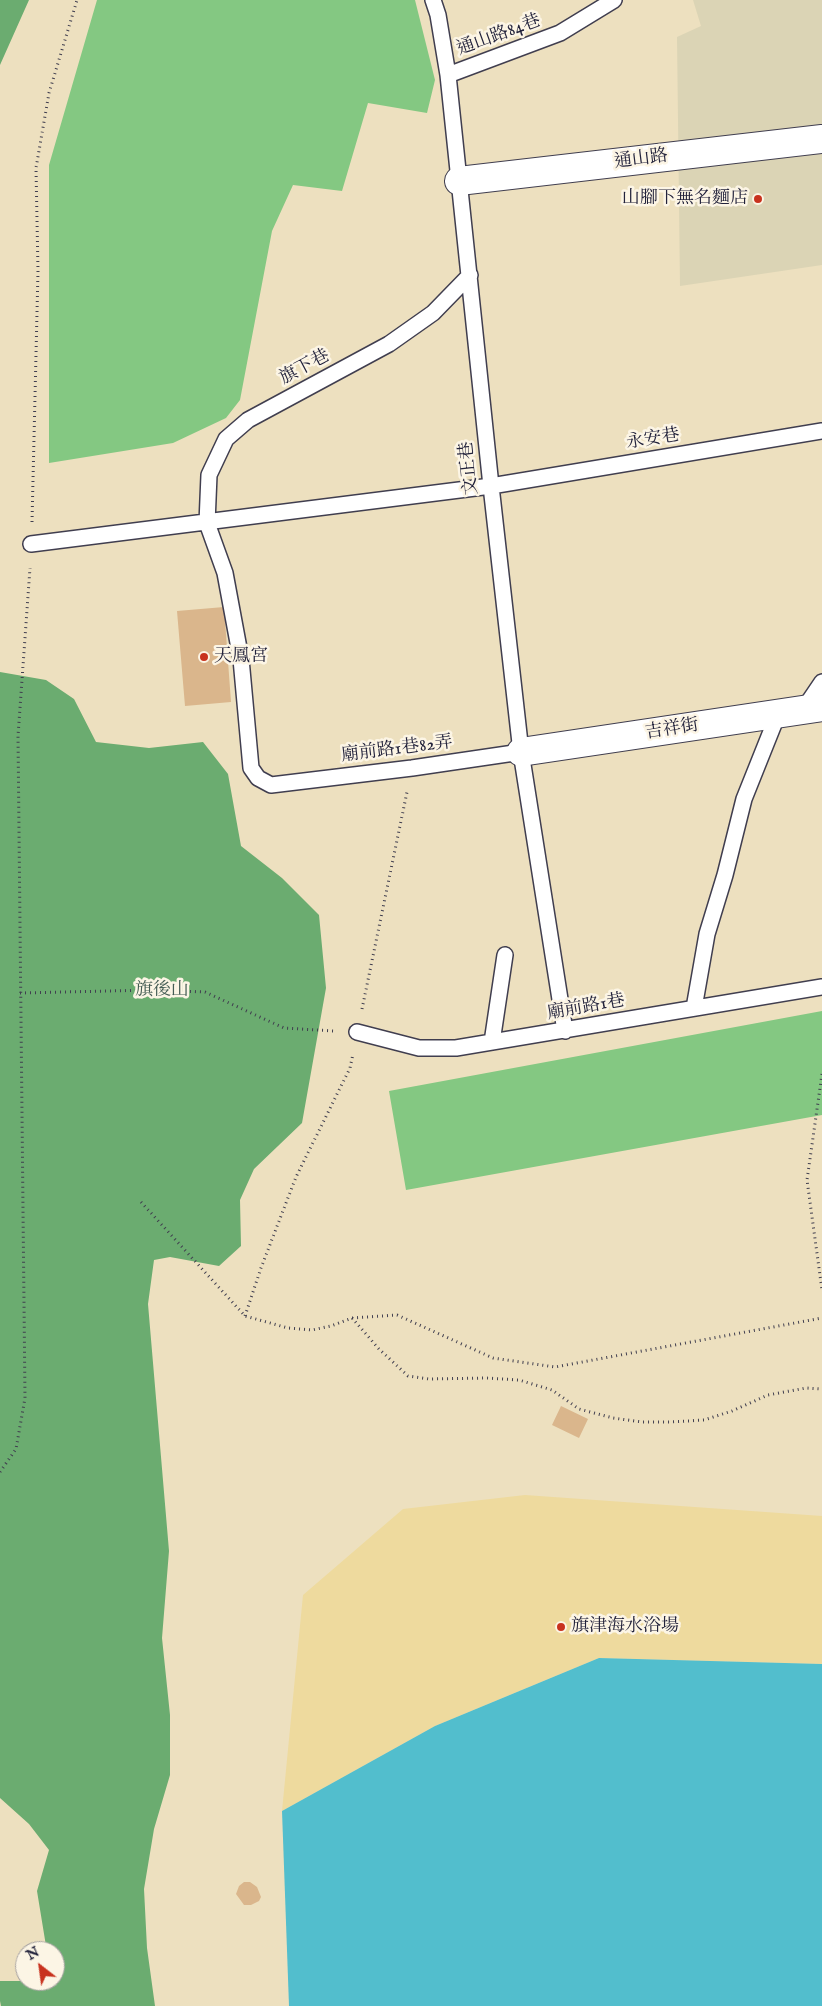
<!DOCTYPE html>
<meta charset="utf-8">
<style>
body{margin:0}
#map{position:relative;width:822px;height:2006px;overflow:hidden;background:#ede0bf;font-family:"IM FELL English",serif}
canvas{display:block}
.north{position:absolute;left:15px;top:1941px;width:50px;height:50px;box-sizing:border-box;background:#fcf5e5;border:1px solid #a5a1a1;border-radius:50%;rotate:330deg;font-size:14px;font-weight:700;line-height:20px;text-align:center;color:#22223b}
.north::after{content:'';display:block;margin:auto;width:18px;height:22px;background:#c8321e;clip-path:polygon(50% 0,100% 100%,50% 72%,0 100%)}
</style>
<div id="map">
<canvas width="822" height="2006"></canvas>
<div class="north">N</div>
</div>
<script>
const c = document.querySelector('canvas').getContext('2d');
c.lineJoin = 'round';
function fillPath(path, color) {
  c.fillStyle = color;
  c.fill(path, 'evenodd');
}
function poly(rows) {
  const path = new Path2D();
  for (const r of rows) {
    path.moveTo(r[0], r[1]);
    for (let i = 2; i < r.length; i += 2) path.lineTo(r[i], r[i + 1]);
  }
  return path;
}
function stroke(path, color, width, dash) {
  c.strokeStyle = color;
  c.lineWidth = width;
  c.lineCap = dash ? 'butt' : 'round';
  c.setLineDash(dash || []);
  c.stroke(path);
}
function write(font, color, halo, rows, align = 'center') {
  c.font = font + ' "IM FELL English","Noto Serif TC",serif';
  c.lineWidth = 5;
  c.setLineDash([]);
  c.textBaseline = 'middle';
  c.strokeStyle = halo;
  c.fillStyle = color;
  for (const [text, x, y, turn = 0] of rows) {
    c.save();
    c.translate(x, y);
    c.rotate((+turn || 0) * Math.PI / 180);
    c.textAlign = isNaN(turn) ? turn : align;
    if (halo) c.strokeText(text, 0, 0);
    c.fillText(text, 0, 0);
    c.restore();
  }
}
const built = poly([
 [693,0,822,0,822,265,680,286,677,37,701,26]
]);
const green = poly([
 [97,0,415,0,435,80,427,113,368,103,342,191,293,185,272,231,240,400,226,418,173,443,49,463,49,165],
 [822,1011,822,1115,406,1190,389,1091]
]);
const forest = poly([
 [0,0,29,0,0,65],
 [0,672,46,680,74,699,96,742,149,748,203,742,228,774,241,846,282,878,319,915,326,988,302,1123,254,1169,240,1200,241,1246,219,1266,170,1257,154,1260,148,1304,169,1551,162,1638,170,1715,170,1775,154,1829,144,1889,147,1948,155,2006,1,2006,0,2001,0,1981,59,1981,55,1970,55,1951,48,1951,46,1946,37,1891,49,1850,29,1824,0,1798]
]);
const sand = poly([
 [525,1495,822,1516,822,1664,599,1658,435,1726,282,1811,303,1595,403,1509]
]);
const water = poly([
 [599,1658,822,1664,822,2006,289,2006,282,1811,435,1726]
]);
const building = poly([
 [224,607,231,702,185,706,177,611],
 [561,1406,588,1419,579,1438,552,1425],
 [244,1882,250,1882,257,1887,261,1897,259,1901,251,1905,244,1905,236,1894,239,1886]
]);
const path = poly([
 [32,522,38,271,36,168,49,93,77,0],
 [20,993,153,990,205,992,284,1028,334,1031],
 [362,1009,407,792],
 [822,1074,807,1180,822,1290],
 [141,1202,245,1316,288,1328,312,1330,331,1326,352,1318,397,1315,493,1358,555,1367,822,1318],
 [245,1316,261,1268,296,1177,350,1068,353,1054],
 [352,1318,379,1349,408,1376,429,1379,486,1378,519,1380,552,1390,579,1409,613,1418,642,1422,670,1422,704,1420,732,1411,768,1395,806,1388,822,1389],
 [0,1472,16,1449,25,1398,18,736,30,568]
]);
const service = poly([
 [433,0,438,15,448,75,491,486,521,752,565,1031],
 [448,75,560,33,614,0],
 [470,275,433,313,389,344,248,420,226,439,209,475,207,523,225,573,241,659,251,768,258,778,271,785,412,768,521,752],
 [31,544,491,486,822,431],
 [803,710,822,682],
 [694,1008,707,934,725,875,744,799,778,714],
 [357,1032,419,1048,456,1048,822,987],
 [492,1042,505,955]
]);
const minor = poly([
 [459,181,822,139],
 [521,752,822,707]
]);
const markers = [
 [758,199,5,"#c8321e"],
 [204,657,5,"#c8321e"],
 [561,1627,5,"#c8321e"]
];
const streetNames = [
 ["通山路84巷",499,36,-20],
 ["通山路",641,160,-7],
 ["旗下巷",305,368,-28],
 ["永安巷",653,440,-9],
 ["文正巷",470,468,-96],
 ["吉祥街",672,730,-9],
 ["廟前路1巷82弄",397,750,-7],
 ["廟前路1巷",586,1008,-10]
];
const poiNames = [
 ["山腳下無名麵店",748,199,"right"],
 ["天鳳宮",214,657],
 ["旗津海水浴場",571,1627]
];
const parkNames = [
 ["旗後山",162,991]
];
fillPath(built, '#dbd4b5');
fillPath(green, '#84c882');
fillPath(forest, '#6bac70');
fillPath(sand, '#eeda9e');
fillPath(water, '#52becd');
fillPath(building, '#dab68c');
stroke(service, '#403e4f', 18);
stroke(minor, '#403e4f', 30);
stroke(path, '#403e4f', 3, [1, 4]);
stroke(service, '#fff', 15);
stroke(minor, '#fff', 28);
for (const [x, y, r, color] of markers) {
  const dot = new Path2D();
  dot.arc(x, y, r, 0, 2 * Math.PI);
  c.fillStyle = color;
  c.fill(dot);
  stroke(dot, '#fcf5e5', 2);
}
write('18px', '#22223b', '#fcf5e5', streetNames);
write('18px', '#22223b', '#fcf5e5', poiNames, 'left');
write('18px', '#445c54', '#fcf5e5', parkNames);
</script>
